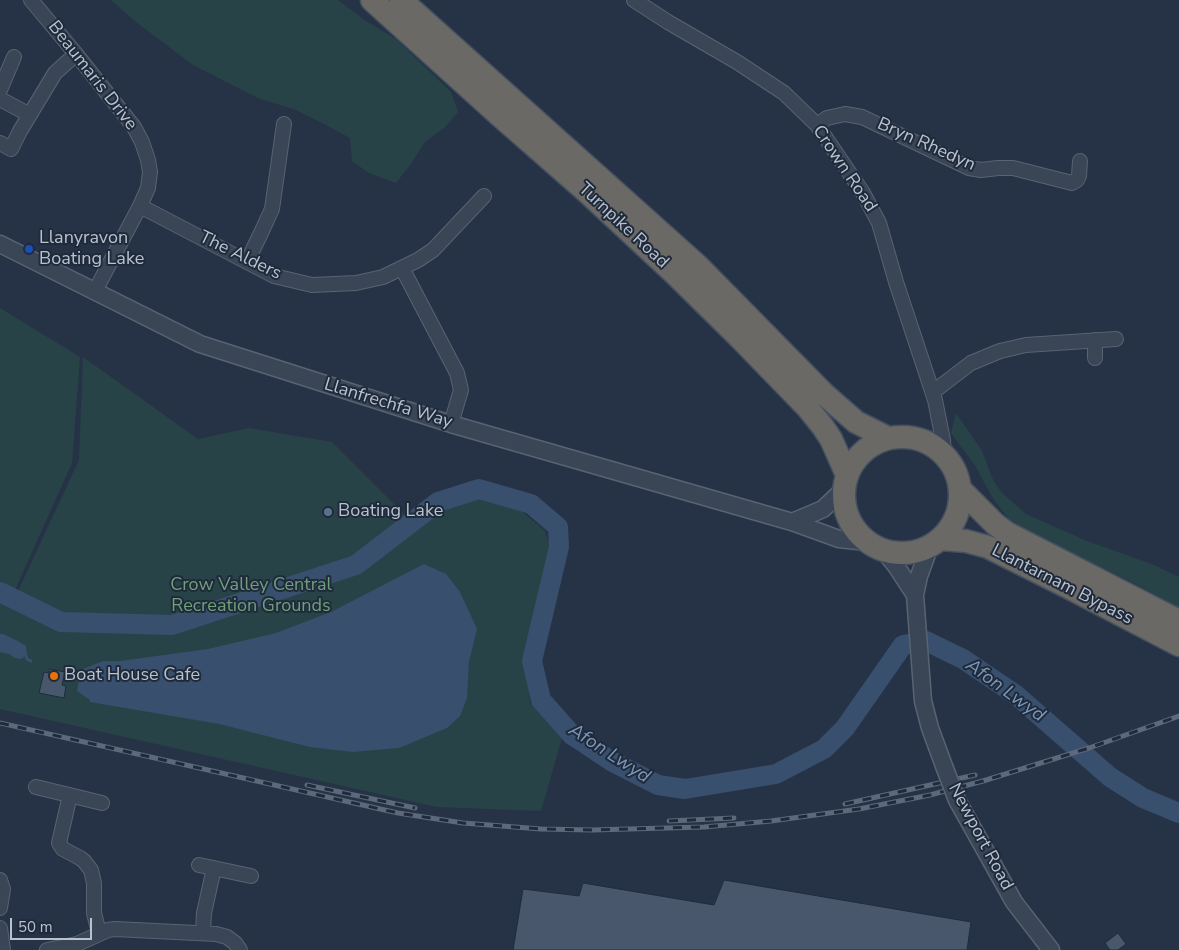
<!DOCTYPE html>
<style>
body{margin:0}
#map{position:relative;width:1179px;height:950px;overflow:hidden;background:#263346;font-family:"Nunito Sans",sans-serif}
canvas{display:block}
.scale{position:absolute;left:10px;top:918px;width:82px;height:22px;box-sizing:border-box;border:2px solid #b8c1ce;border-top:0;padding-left:6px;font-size:15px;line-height:18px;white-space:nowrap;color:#b8c1ce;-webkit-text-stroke:4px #1f2a3b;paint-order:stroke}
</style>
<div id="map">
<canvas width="1179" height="950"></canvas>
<div class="scale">50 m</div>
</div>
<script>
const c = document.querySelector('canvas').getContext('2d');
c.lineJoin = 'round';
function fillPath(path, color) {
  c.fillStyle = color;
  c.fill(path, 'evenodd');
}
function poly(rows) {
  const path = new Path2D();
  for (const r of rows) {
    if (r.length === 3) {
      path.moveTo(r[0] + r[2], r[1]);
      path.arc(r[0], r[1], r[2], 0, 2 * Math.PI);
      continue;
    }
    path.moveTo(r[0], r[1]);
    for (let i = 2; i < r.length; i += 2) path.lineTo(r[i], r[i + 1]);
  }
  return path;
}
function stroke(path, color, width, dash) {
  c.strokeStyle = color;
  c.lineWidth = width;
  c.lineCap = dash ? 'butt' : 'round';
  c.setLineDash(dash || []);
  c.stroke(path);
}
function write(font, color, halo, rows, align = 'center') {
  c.font = font + ' "Nunito Sans",sans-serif';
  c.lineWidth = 4;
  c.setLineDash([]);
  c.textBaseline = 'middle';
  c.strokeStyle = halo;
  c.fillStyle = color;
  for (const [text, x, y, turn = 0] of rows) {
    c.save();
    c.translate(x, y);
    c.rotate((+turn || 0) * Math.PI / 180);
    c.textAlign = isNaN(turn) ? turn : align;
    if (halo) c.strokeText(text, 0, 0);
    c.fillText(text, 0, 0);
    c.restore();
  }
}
const green = poly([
 [111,0,338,0,366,21,396,39,451,92,458,112,445,127,424,143,411,164,396,183,369,173,352,161,350,138,324,124,296,110,258,98,193,65,136,22],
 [0,308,80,357,72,463,15,590,0,582],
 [83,357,198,439,249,428,332,442,415,525,443,504,478,494,518,508,545,531,552,551,525,650,530,703,562,738,541,811,437,807,0,709,0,599,12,604,79,460],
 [956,413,982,451,994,482,1003,494,1026,514,1087,541,1154,565,1179,577,1179,608,1134,583,1045,540,1010,520,994,500,974,464,951,433]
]);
const water = poly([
 [424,564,446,574,460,592,477,629,469,662,467,698,460,716,447,728,399,748,353,752,310,747,219,724,90,702,90,700,77,691,81,670,103,661,120,661,208,649,276,633,331,612],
 [0,634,3,634,16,640,26,646,27,654,24,657,21,659,15,658,9,654,0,652]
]);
const stream = poly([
 [26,656,27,659,31,661]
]);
const river = poly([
 [0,592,61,622,172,625,356,565,438,502,479,489,531,504,558,527,559,547,532,661,541,700,572,735,611,761,658,785,685,789,776,774,824,749,845,728,903,645,926,641,963,659,1016,695,1110,777,1143,798,1179,813]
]);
const building = poly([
 [50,669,65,672,62,685,66,686,64,698,39,693,44,672,49,673,50,669],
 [724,880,971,922,967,950,513,950,523,889,579,896,583,883,714,905,724,880],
 [1118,933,1126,944,1118,950,1110,950,1105,943,1118,933]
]);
const minor = poly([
 [31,0,76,54,134,127,142,142,148,160,150,172,148,188,140,206,95,291],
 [634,0,668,22,737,62,784,93,817,125,863,193,879,223,896,282,935,400,943,440,944,454],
 [0,90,14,57],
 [0,99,30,115],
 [817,125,827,118,845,114,862,117,969,168,981,170,998,168,1013,168,1072,183,1077,180,1079,176,1080,161],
 [0,143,11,149,20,131,55,73,76,54],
 [140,206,274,276,312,285,356,283,383,277,418,260,433,250,484,196],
 [247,262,261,233,272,209,284,124],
 [402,268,457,373,461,390,451,424],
 [1095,358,1095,340],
 [933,392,971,363,1000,351,1026,345,1116,339],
 [36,787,102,803],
 [70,795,59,843,63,849,80,858,84,861,91,870,94,883,94,913,99,933],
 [199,865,251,876],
 [0,880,3,889,0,908],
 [0,928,3,950],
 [203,933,204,913,214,868],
 [47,950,77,944,108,930,115,929,216,934,227,937,235,943,240,950]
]);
const tertiary = poly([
 [0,244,200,344,451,424,792,522,839,539,867,542],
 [792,522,823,509,844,489],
 [930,546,919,576,915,595,923,701,930,728,944,766],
 [883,550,896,566,915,595],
 [957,800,1014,902,1051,950]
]);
const trunk = poly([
 [372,0,498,114,587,192,674,273,741,339,807,407,823,427,831,439,847,475],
 [401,0,698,266,824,394,856,422,888,438],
 [902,495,58],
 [960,489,995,524,1007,533,1179,621],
 [941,539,966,541,988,547,1066,586,1179,645]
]);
const rail = poly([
 [0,723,398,813,463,823,541,829,592,830,704,827,771,821,859,809,930,795,983,781,1089,748,1179,716],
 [307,785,415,808],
 [845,804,975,775],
 [669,821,734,818]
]);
const tertiaryBridge = poly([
 [944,766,957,800]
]);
const markers = [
 [29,249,5,"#1a4fb4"],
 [328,512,5,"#5c6f8a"],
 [54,676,5,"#e8710a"]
];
const streetNames = [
 ["Beaumaris Drive",92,76,52],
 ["Bryn Rhedyn",926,145,24],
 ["Crown Road",844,169,56],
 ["Turnpike Road",623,226,43],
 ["The Alders",240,256,26],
 ["Llanfrechfa Way",388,404,17],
 ["Llantarnam Bypass",1062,585,27],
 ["Newport Road",980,837,62]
];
const poiNames = [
 ["Llanyravon",39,239],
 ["Boating Lake",39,260],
 ["Boating Lake",338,512],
 ["Boat House Cafe",64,676]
];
const parkNames = [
 ["Crow Valley Central",251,586],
 ["Recreation Grounds",251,607]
];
const waterNames = [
 ["Afon Lwyd",1005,691,36],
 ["Afon Lwyd",609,754,33]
];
fillPath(green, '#284347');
fillPath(water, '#384f6e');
stroke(stream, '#384f6e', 3);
stroke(river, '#384f6e', 20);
fillPath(building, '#49576d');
stroke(building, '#212c3d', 1);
stroke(minor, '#596372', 16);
stroke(tertiary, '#596372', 19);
stroke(trunk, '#455060', 25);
stroke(minor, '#3a4655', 14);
stroke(tertiary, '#3a4655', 16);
stroke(trunk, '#6a6966', 22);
stroke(rail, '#5c697d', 5);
stroke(rail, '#1f2a3b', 3, [9]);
stroke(tertiaryBridge, '#596372', 19, []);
stroke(tertiaryBridge, '#3a4655', 16);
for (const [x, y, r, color] of markers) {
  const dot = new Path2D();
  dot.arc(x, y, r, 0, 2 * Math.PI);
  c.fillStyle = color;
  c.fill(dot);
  stroke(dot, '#1f2a3b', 2);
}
write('18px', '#b8c1ce', '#1f2a3b', streetNames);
write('18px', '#b8c1ce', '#1f2a3b', poiNames, 'left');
write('18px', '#6ea179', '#1f2a3b', parkNames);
write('italic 19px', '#7d97b8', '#1f2a3b', waterNames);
</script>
